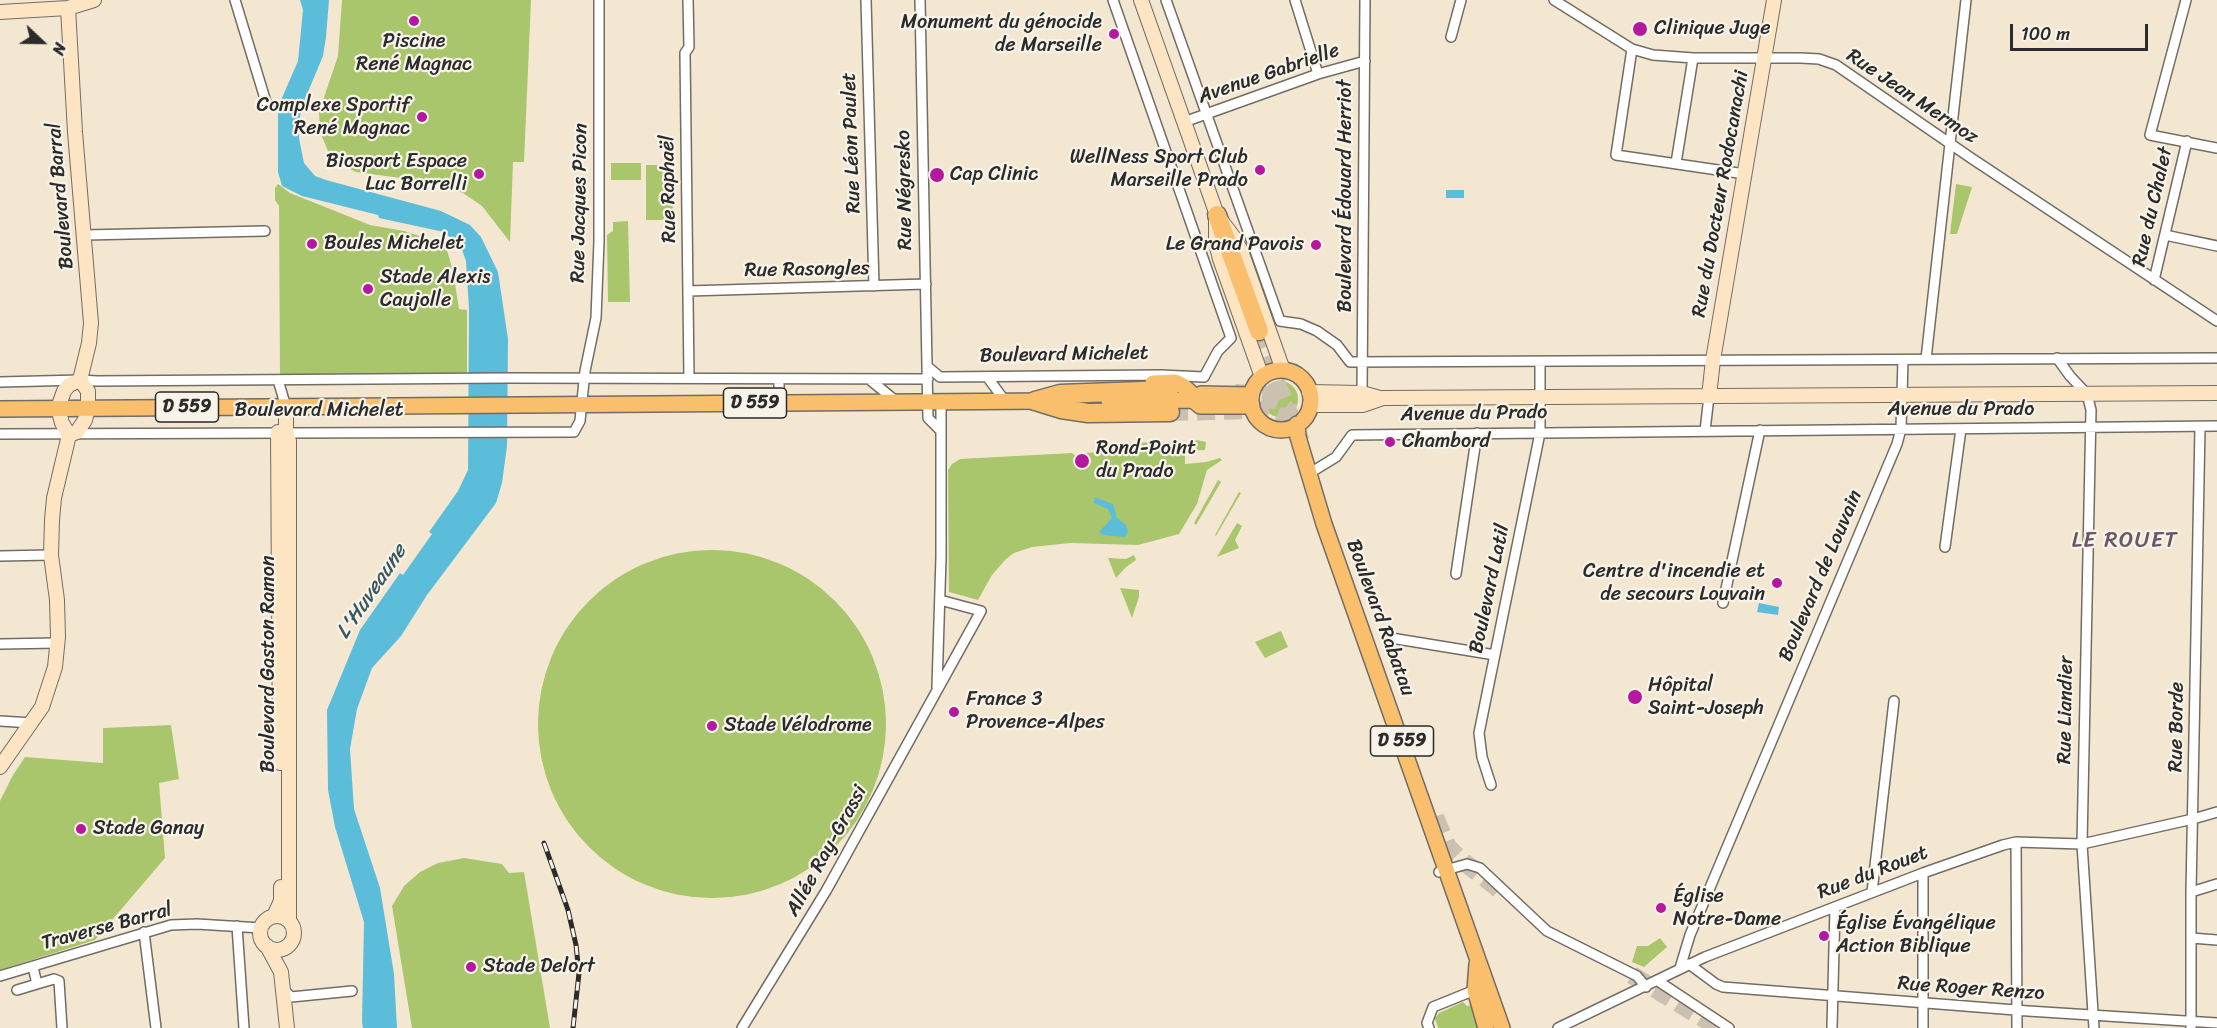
<!DOCTYPE html>
<meta charset="utf-8">
<style>
body{margin:0}
#map{position:relative;width:2217px;height:1028px;overflow:hidden;background:#f4e7d2;font-family:Sriracha,sans-serif}
canvas{display:block}
.north{position:absolute;left:12px;top:12px;width:60px;height:60px;-webkit-text-stroke:4px #f7f3e8;paint-order:stroke;rotate:112deg;font-size:16px;font-weight:700;line-height:24px;text-align:center;color:#2b2b2b}
.north::after{content:'';display:block;margin:auto;width:21px;height:27px;background:#2b2b2b;clip-path:polygon(50% 0,100% 100%,50% 72%,0 100%)}
.scale{position:absolute;left:2010px;top:24px;width:138px;height:27px;box-sizing:border-box;border:3px solid #2b2b2b;border-top:0;padding-left:8px;font-size:18px;line-height:21px;white-space:nowrap;color:#2b2b2b;-webkit-text-stroke:4px #f7f3e8;paint-order:stroke}
</style>
<div id="map">
<canvas width="2217" height="1028"></canvas>
<div class="north">N</div>
<div class="scale">100 m</div>
</div>
<script>
const c = document.querySelector('canvas').getContext('2d');
c.lineJoin = 'round';
function fillPath(path, color) {
  c.fillStyle = color;
  c.fill(path, 'evenodd');
}
function poly(rows) {
  const path = new Path2D();
  for (const r of rows) {
    if (r.length === 3) {
      path.moveTo(r[0] + r[2], r[1]);
      path.arc(r[0], r[1], r[2], 0, 2 * Math.PI);
      continue;
    }
    path.moveTo(r[0], r[1]);
    for (let i = 2; i < r.length; i += 2) path.lineTo(r[i], r[i + 1]);
  }
  return path;
}
function stroke(path, color, width, dash) {
  c.strokeStyle = color;
  c.lineWidth = width;
  c.lineCap = dash ? 'butt' : 'round';
  c.setLineDash(dash || []);
  c.stroke(path);
}
function write(font, color, halo, rows, align = 'center') {
  c.font = font + ' Sriracha,sans-serif';
  c.lineWidth = 4.5;
  c.setLineDash([]);
  c.textBaseline = 'middle';
  c.strokeStyle = halo;
  c.fillStyle = color;
  for (const [text, x, y, turn = 0] of rows) {
    c.save();
    c.translate(x, y);
    c.rotate((+turn || 0) * Math.PI / 180);
    c.textAlign = isNaN(turn) ? turn : align;
    if (halo) c.strokeText(text, 0, 0);
    c.fillText(text, 0, 0);
    c.restore();
  }
}
const green = poly([
 [342,0,531,0,524,162,513,162,510,242,482,206,463,193,431,182,356,172,342,165,328,151,320,132,319,112,338,56],
 [611,163,641,163,641,180,611,180],
 [646,165,673,165,673,220,646,220],
 [278,184,290,193,370,225,404,231,438,242,446,247,453,271,459,309,467,310,467,374,280,375,279,206,275,200,275,188],
 [1956,184,1972,187,1957,234,1950,234],
 [628,221,630,302,608,302,607,235,613,231,613,222],
 [1280,399,18],
 [1197,440,1206,442,1205,450,1185,451,1185,464,1206,462,1220,458,1222,460,1207,470,1197,504,1179,534,1138,545,1070,543,1032,547,1014,553,1006,559,992,575,978,600,949,592,948,470,952,464,960,459,1072,453,1079,459,1083,453,1105,452,1105,443,1192,442],
 [1218,480,1221,482,1196,525,1194,523],
 [1239,492,1241,493,1216,536,1215,535],
 [1237,523,1242,526,1235,540,1239,548,1217,557],
 [712,724,174],
 [1134,555,1136,560,1126,567,1116,578,1108,558,1126,559],
 [1120,588,1139,590,1139,597,1132,618],
 [1281,631,1288,647,1265,658,1255,642],
 [171,725,179,779,159,783,165,858,95,940,0,970,0,801,13,775,25,757,103,763,103,728],
 [464,858,502,864,509,873,524,872,550,1028,412,1028,392,906,404,886,420,872,438,863],
 [1660,938,1667,947,1644,967,1632,962,1637,946,1648,946],
 [1463,1002,1467,1006,1473,1005,1480,1028,1438,1028,1435,1018,1439,1013]
]);
const water = poly([
 [300,0,329,0,326,37,323,56,305,99,300,116,299,138,304,163,315,176,326,180,441,211,470,225,481,237,498,272,508,339,507,446,502,483,496,503,427,595,401,636,372,668,357,709,350,749,354,809,380,888,394,974,397,1028,363,1028,362,1022,364,922,335,827,328,790,327,710,360,630,400,573,403,575,432,534,429,532,458,491,468,470,469,309,466,261,461,247,444,232,379,218,378,215,302,196,282,186,278,172,278,107,298,61,303,10],
 [1446,190,1464,190,1464,198,1446,198],
 [1094,497,1113,504,1117,518,1126,525,1128,532,1125,537,1104,535,1099,532,1112,518,1108,509,1094,503],
 [1759,603,1779,607,1778,615,1757,612]
]);
const highwayTunnel = poly([
 [1255,332,1301,441],
 [1235,393,1264,395,1279,402,1287,409],
 [1170,412,1257,410,1271,412,1286,419,1295,427],
 [1435,817,1448,847,1459,858,1501,891],
 [1632,975,1719,1028]
]);
const street = poly([
 [235,0,266,102],
 [688,0,689,47,685,53,689,378],
 [866,0,874,286],
 [920,0,928,418,941,431],
 [1166,0,1280,321,1301,324,1317,331,1337,345,1350,362,2217,358],
 [1295,0,1318,74],
 [1554,0,1632,49,1653,55,1693,58,1801,58,1819,59,1836,65,1971,158,2217,321],
 [2186,0,2150,135,2217,148],
 [1451,37,1461,0],
 [1632,49,1616,155,1745,174],
 [1184,122,1318,74,1365,61],
 [1676,163,1693,58],
 [85,235,265,231],
 [2165,235,2217,246],
 [2154,280,2187,141],
 [688,291,926,284],
 [2057,358,2070,376,2087,394,2091,410,2082,844,2094,1028],
 [1926,359,1966,0],
 [928,367,940,377,1161,375,1204,377,1218,351,1231,338,1113,0],
 [988,378,1005,401],
 [869,379,897,402],
 [278,380,286,407],
 [0,382,80,380,97,381,507,378,928,379],
 [1362,393,1365,0],
 [779,403,779,379],
 [1705,431,1709,396],
 [0,434,574,432,580,421,585,371,596,318,599,241,599,0],
 [1310,473,1336,457,1352,435,2217,426],
 [1945,547,1961,429],
 [0,556,51,555],
 [1456,574,1477,433],
 [1723,603,1760,430],
 [1391,638,1495,655],
 [0,644,57,643],
 [937,687,941,557,941,401],
 [0,721,32,723],
 [1491,785,1482,757,1479,733,1540,433,1540,362],
 [2016,842,2017,1028],
 [1439,872,1467,864,1480,868,1547,931,1637,976,1646,987],
 [1872,892,1894,701],
 [2191,892,2217,884],
 [237,926,244,1028],
 [144,932,156,1028],
 [2191,938,2217,940],
 [1689,964,1716,984,1723,987,2028,1011,2217,1023],
 [33,967,37,984,54,979,59,981,62,1028],
 [1680,968,1690,935,1897,444,1901,429,1903,360],
 [0,976,171,925,197,924,261,928],
 [1658,981,1729,1028],
 [17,990,37,984],
 [284,990,291,997,352,991],
 [742,1028,826,891,981,611,940,600],
 [1429,1028,1427,1023,1433,1007,1475,990,1478,992],
 [1558,1028,1705,957,1923,873,2003,845,2016,842,2082,844,2193,819,2217,812],
 [1832,1028,1835,907],
 [1923,1028,1923,873],
 [2191,1028,2191,892,2200,427]
]);
const secondary = poly([
 [1141,0,1217,215,1235,239,1241,251,1283,370],
 [68,8,75,132,91,323,89,343,80,380,69,385,64,391,58,408,62,423,69,435],
 [0,12,68,8,94,0],
 [1216,220,1216,243,1220,259,1262,377],
 [1309,392,1362,393,1380,398],
 [1709,396,1713,360,1774,0],
 [1310,405,1363,405,1383,398,2217,393],
 [286,407,286,432,289,441,289,921],
 [278,432,280,763],
 [69,435,77,432,85,420,88,408,88,391,80,380],
 [0,767,42,707,55,667,58,637,57,600,51,555,52,520,54,498,69,435],
 [274,916,281,901,281,887],
 [277,933,17],
 [267,946,281,972,287,1028]
]);
const primary = poly([
 [1281,400,30],
 [1153,383,1175,382,1183,386,1190,392,1193,400,1200,406,1252,406],
 [1109,401,1193,400,1201,394,1251,395],
 [0,409,1046,401],
 [1297,424,1298,437,1324,524,1502,1028],
 [1477,964,1475,990,1486,1028]
]);
const highway = poly([
 [1217,215,1259,331],
 [1035,401,1061,409,1088,413,1170,412],
 [1035,401,1060,394,1169,390]
]);
const rail = poly([
 [544,843,568,910,576,945,579,973,573,1028]
]);
const markers = [
 [414,21,6,"#b5179e"],
 [1640,29,8,"#b5179e"],
 [1114,34,6,"#b5179e"],
 [422,117,6,"#b5179e"],
 [1260,170,6,"#b5179e"],
 [479,174,6,"#b5179e"],
 [937,175,8,"#b5179e"],
 [312,244,6,"#b5179e"],
 [1316,245,6,"#b5179e"],
 [368,289,6,"#b5179e"],
 [1390,442,6,"#b5179e"],
 [1082,461,8,"#b5179e"],
 [1777,583,6,"#b5179e"],
 [1635,697,8,"#b5179e"],
 [954,712,6,"#b5179e"],
 [712,726,6,"#b5179e"],
 [81,829,6,"#b5179e"],
 [1661,908,6,"#b5179e"],
 [1824,936,6,"#b5179e"],
 [471,967,6,"#b5179e"]
];
const shields = [
 [755,403,63],
 [187,407,63],
 [1402,741,63]
];
const shieldNames = [
 ["D 559",755,403],
 ["D 559",187,407],
 ["D 559",1402,741]
];
const poiNames = [
 ["Monument du génocide",1102,23,"right"],
 ["de Marseille",1102,46,"right"],
 ["Clinique Juge",1654,29],
 ["Piscine",414,42,"center"],
 ["René Magnac",414,65,"center"],
 ["Complexe Sportif",410,106,"right"],
 ["René Magnac",410,129,"right"],
 ["WellNess Sport Club",1248,158,"right"],
 ["Marseille Prado",1248,181,"right"],
 ["Biosport Espace",467,162,"right"],
 ["Luc Borrelli",467,185,"right"],
 ["Cap Clinic",950,175],
 ["Boules Michelet",324,244],
 ["Le Grand Pavois",1304,245,"right"],
 ["Stade Alexis",380,278],
 ["Caujolle",380,301],
 ["Chambord",1402,442],
 ["Rond-Point",1096,449],
 ["du Prado",1096,472],
 ["Centre d'incendie et",1765,572,"right"],
 ["de secours Louvain",1765,595,"right"],
 ["Hôpital",1648,686],
 ["Saint-Joseph",1648,709],
 ["France 3",966,700],
 ["Provence-Alpes",966,723],
 ["Stade Vélodrome",724,726],
 ["Stade Ganay",93,829],
 ["Église",1673,897],
 ["Notre-Dame",1673,920],
 ["Église Évangélique",1836,924],
 ["Action Biblique",1836,947],
 ["Stade Delort",483,967]
];
const streetNames = [
 ["Avenue Gabrielle",1269,74,-19],
 ["Rue Jean Mermoz",1912,97,34],
 ["Rue Léon Paulet",852,143,-92],
 ["Rue Raphaël",669,189,-91],
 ["Rue Négresko",905,190,-91],
 ["Rue du Docteur Rodocanachi",1721,194,-80],
 ["Boulevard Barral",61,196,-95],
 ["Boulevard Édouard Herriot",1346,196,-90],
 ["Rue Jacques Picon",580,203,-89],
 ["Rue du Chalet",2153,207,-77],
 ["Rue Rasongles",807,270,-1],
 ["Boulevard Michelet",1064,355,-1],
 ["Avenue du Prado",1961,410],
 ["Boulevard Michelet",319,411],
 ["Avenue du Prado",1474,414,-1],
 ["Boulevard de Louvain",1821,576,-67],
 ["Boulevard Latil",1490,589,-78],
 ["Boulevard Rabatau",1380,618,70],
 ["Boulevard Gaston Ramon",269,664,-90],
 ["Rue Liandier",2066,710,-89],
 ["Rue Borde",2177,727,-89],
 ["Allée Ray-Grassi",827,851,-61],
 ["Rue du Rouet",1873,873,-21],
 ["Traverse Barral",107,927,-15],
 ["Rue Roger Renzo",1971,989,4]
];
const waterNames = [
 ["L'Huveaune",372,592,-56]
];
const quarterNames = [
 ["LE ROUET",2125,541]
];
fillPath(green, '#a9c66d');
fillPath(water, '#5cbdda');
stroke(highwayTunnel, '#ccc1b1', 18, [18, 9]);
stroke(street, '#716d65', 12);
stroke(secondary, '#716d65', 16);
stroke(primary, '#716d65', 18);
stroke(highway, '#716d65', 21);
stroke(street, '#fff', 9);
stroke(secondary, '#fde5c4', 14);
stroke(primary, '#f9bf6c', 15);
stroke(highway, '#f9bf6c', 18);
stroke(rail, '#2b2b2b', 5);
stroke(rail, '#f7f3e8', 3, [9]);
for (const [x, y, r, color] of markers) {
  const dot = new Path2D();
  dot.arc(x, y, r, 0, 2 * Math.PI);
  c.fillStyle = color;
  c.fill(dot);
  stroke(dot, '#f7f3e8', 2);
}
for (const [x, y, w] of shields) {
  const box = new Path2D();
  box.roundRect(x - w / 2, y - 15, w, 30, 4.5);
  c.fillStyle = '#f7f3e8';
  c.fill(box);
  stroke(box, '#2b2b2b', 1.5);
}
write('bold 18px', '#2b2b2b', null, shieldNames);
write('20px', '#2b2b2b', '#f7f3e8', poiNames, 'left');
write('20px', '#2b2b2b', '#f7f3e8', streetNames);
write('italic 21px', '#3a5760', '#f7f3e8', waterNames);
c.letterSpacing = '1.5px';
write('22px', '#6c5766', '#f7f3e8', quarterNames);
c.letterSpacing = '0px';
</script>
